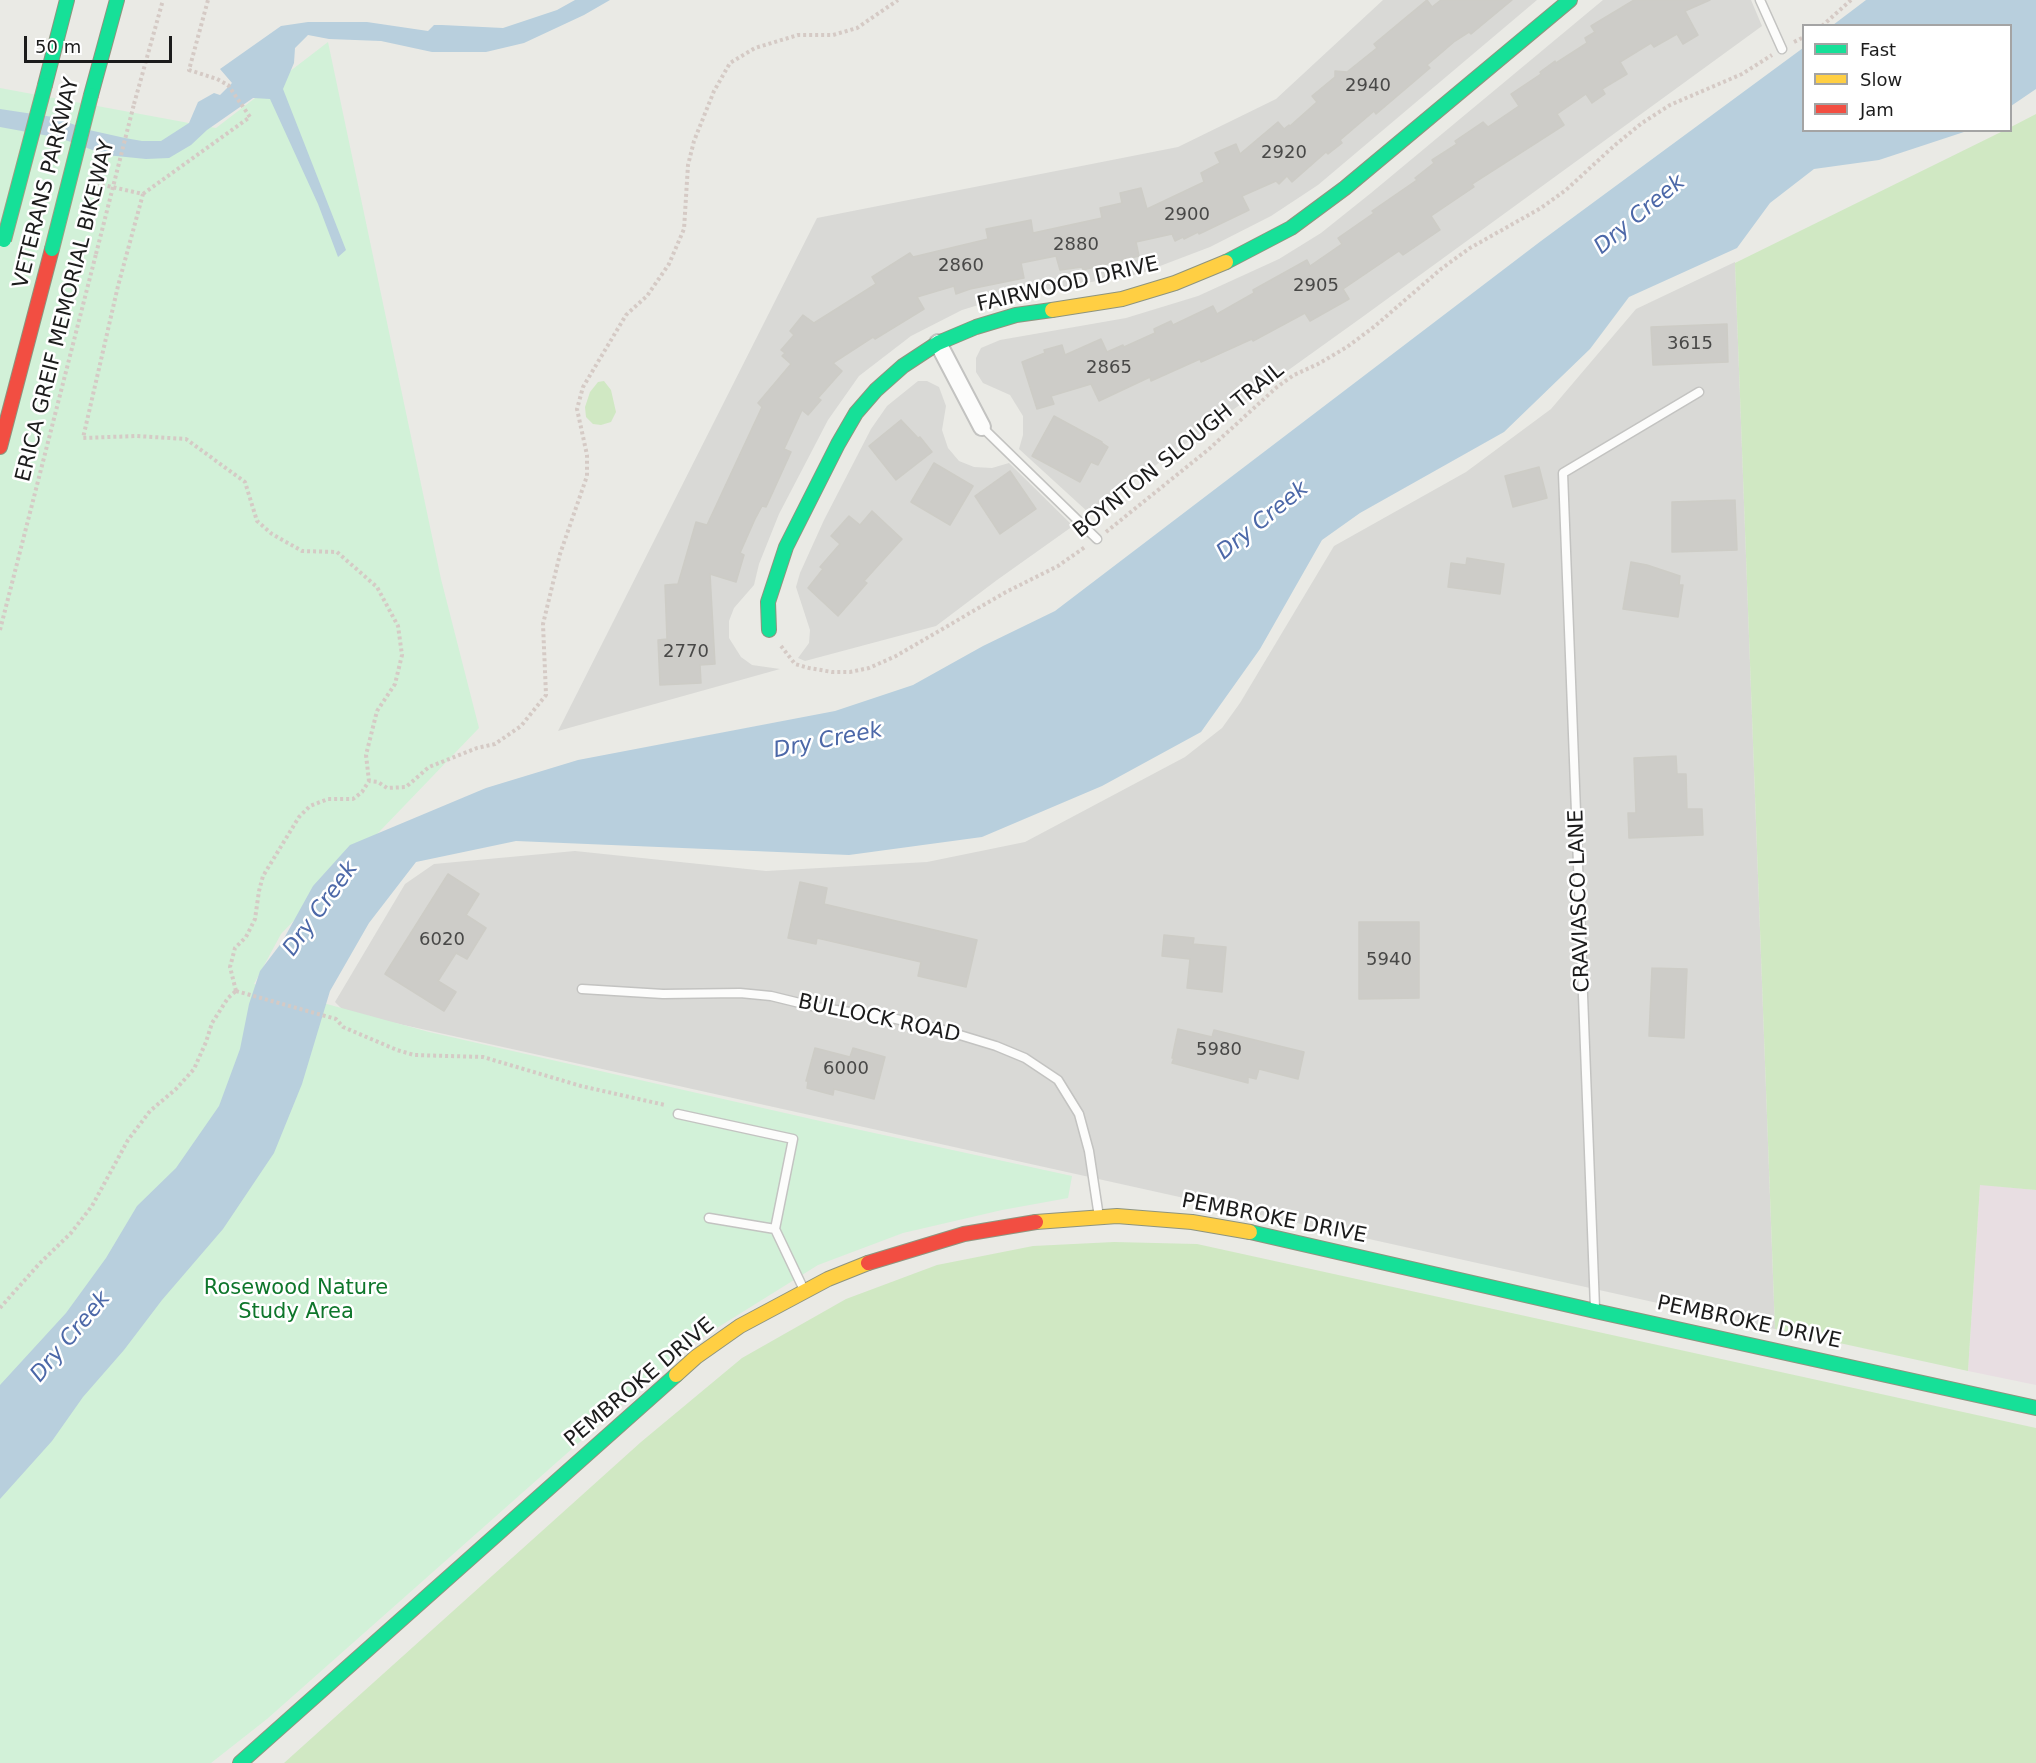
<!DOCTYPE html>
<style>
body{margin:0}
#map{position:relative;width:2036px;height:1763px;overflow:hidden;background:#eaeae5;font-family:"DejaVu Sans",sans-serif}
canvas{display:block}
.legend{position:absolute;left:1802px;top:24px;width:210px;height:108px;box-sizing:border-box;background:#fff;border:2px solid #a4a4a4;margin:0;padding:8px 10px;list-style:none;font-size:18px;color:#1c1c1c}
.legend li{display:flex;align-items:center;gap:12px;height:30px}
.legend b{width:30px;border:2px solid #a4a4a4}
.scale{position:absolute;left:24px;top:36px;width:148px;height:27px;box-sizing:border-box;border:3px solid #1c1c1c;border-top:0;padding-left:8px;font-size:18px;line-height:21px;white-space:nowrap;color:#1c1c1c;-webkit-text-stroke:4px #fff;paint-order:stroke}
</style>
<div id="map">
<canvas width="2036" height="1763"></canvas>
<ul class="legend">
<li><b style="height:8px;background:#16e098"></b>Fast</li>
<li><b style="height:8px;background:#ffcf43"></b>Slow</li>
<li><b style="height:8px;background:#f24e42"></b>Jam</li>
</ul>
<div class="scale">50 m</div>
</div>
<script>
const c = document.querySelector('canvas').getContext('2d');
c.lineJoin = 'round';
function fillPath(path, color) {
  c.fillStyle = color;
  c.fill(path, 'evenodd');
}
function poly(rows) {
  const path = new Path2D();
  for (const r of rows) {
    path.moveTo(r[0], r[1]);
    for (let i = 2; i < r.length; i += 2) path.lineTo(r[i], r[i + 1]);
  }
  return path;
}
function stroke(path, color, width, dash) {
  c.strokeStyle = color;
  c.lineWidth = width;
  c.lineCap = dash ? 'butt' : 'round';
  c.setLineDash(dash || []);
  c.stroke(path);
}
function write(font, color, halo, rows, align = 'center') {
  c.font = font + ' "DejaVu Sans",sans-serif';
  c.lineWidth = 5;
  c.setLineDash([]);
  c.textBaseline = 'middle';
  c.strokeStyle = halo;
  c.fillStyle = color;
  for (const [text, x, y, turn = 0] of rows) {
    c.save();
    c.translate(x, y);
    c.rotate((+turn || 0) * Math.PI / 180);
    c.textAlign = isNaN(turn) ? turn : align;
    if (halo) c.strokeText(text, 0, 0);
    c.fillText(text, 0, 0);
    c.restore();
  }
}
const residential = poly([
 [1383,0,1537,0,1318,185,1271,216,1210,247,1139,274,1008,296,962,310,911,336,859,376,828,420,779,514,759,564,754,585,734,608,729,621,729,638,741,657,752,665,780,669,558,731,817,218,1178,147,1276,99],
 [1603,0,1751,0,1762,26,1361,318,1089,513,1019,449,1023,435,1023,416,1010,395,983,383,976,372,976,358,981,348,1000,340,1126,318,1198,296,1279,259,1321,233,1371,193],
 [1735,262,1775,1329,345,1012,335,1002,405,884,434,864,575,851,766,871,927,862,1025,842,1185,757,1222,728,1240,703,1334,546,1466,472,1551,409,1636,309],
 [918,381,927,381,939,387,946,406,942,430,948,448,959,461,974,467,992,468,1009,463,1073,526,997,580,936,626,805,661,798,658,809,643,810,630,796,587,800,573,824,520,871,429,887,406]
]);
const industrial = poly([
 [1980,1184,2036,1190,2036,1385,1968,1371]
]);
const grass = poly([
 [2036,114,2036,1190,1980,1185,1968,1371,1775,1329,1735,263,2003,131,2010,130,2011,127],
 [604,381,611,390,616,412,611,422,601,425,593,424,586,417,585,407,590,392,598,382],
 [1114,1242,1197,1244,2036,1428,2036,1763,284,1763,641,1442,742,1358,846,1299,937,1265,1033,1246]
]);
const park = poly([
 [328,42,441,579,479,728,281,934,254,984,429,1032,842,1126,1072,1176,1068,1198,1002,1210,903,1233,818,1265,688,1346,267,1719,211,1763,0,1763,0,88,216,128]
]);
const water = poly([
 [575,0,610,0,584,15,524,43,486,52,432,52,381,41,329,39,308,35,295,48,294,63,283,89,346,250,338,257,318,204,270,99,253,98,207,130,191,145,169,158,146,159,106,155,60,138,0,127,0,109,53,117,89,130,125,138,142,141,161,141,189,123,198,102,214,93,220,95,232,83,220,69,281,26,308,22,367,22,428,31,434,25,442,25,503,28,557,10],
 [1866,0,2036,0,2036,89,2011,106,2010,26,1833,25],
 [1803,48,1804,130,1967,131,1879,160,1814,169,1770,203,1737,248,1629,297,1590,349,1504,432,1360,513,1322,540,1260,649,1201,732,1102,786,982,837,849,855,516,841,416,862,369,923,330,991,302,1084,274,1153,223,1229,162,1300,124,1350,83,1397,52,1441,0,1499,0,1385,66,1313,106,1258,137,1206,176,1168,219,1106,240,1049,249,1004,260,971,282,942,313,886,350,845,486,788,578,760,835,711,913,685,983,646,1055,611,1541,241]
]);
const building = poly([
 [1427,0,1432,7,1441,0,1512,0,1471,34,1469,32,1455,41,1427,65,1430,68,1376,114,1374,111,1340,140,1342,143,1328,154,1326,152,1292,182,1287,176,1279,184,1276,181,1242,196,1249,210,1199,234,1198,232,1184,239,1183,237,1175,241,1172,234,1136,242,1139,256,1083,270,1082,267,1060,270,1056,256,1021,263,1024,278,970,289,956,294,954,286,917,297,924,309,875,339,873,337,833,363,842,371,818,398,821,400,808,415,802,410,784,449,791,452,766,507,762,506,755,519,740,553,744,555,736,582,710,574,715,664,700,665,701,683,660,685,658,640,667,639,665,585,678,584,696,522,707,525,762,407,758,403,791,364,782,356,785,353,781,350,794,335,790,331,803,315,814,323,876,284,872,277,910,253,913,257,988,239,986,229,1031,220,1033,233,1102,218,1100,208,1122,203,1120,193,1141,188,1147,209,1204,182,1201,173,1220,163,1215,153,1236,144,1240,154,1278,122,1284,129,1289,125,1290,126,1317,102,1312,96,1335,77,1335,71,1347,72,1377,48,1374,44,1427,0],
 [1634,0,1710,0,1685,11,1698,35,1683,44,1677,34,1654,47,1651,43,1620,62,1627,74,1602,89,1605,94,1592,103,1586,94,1557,114,1564,125,1472,184,1474,187,1431,216,1440,230,1403,255,1399,251,1343,289,1349,299,1310,321,1305,313,1253,341,1252,339,1201,362,1200,359,1151,381,1150,377,1099,401,1091,384,1051,396,1054,404,1037,409,1022,362,1045,353,1044,350,1062,345,1065,355,1101,339,1107,352,1123,345,1124,347,1155,333,1154,329,1171,321,1173,325,1213,306,1217,314,1254,293,1253,290,1307,260,1310,266,1342,244,1338,238,1374,213,1372,211,1417,180,1415,178,1434,163,1432,160,1457,144,1455,141,1483,122,1488,127,1519,106,1511,94,1541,74,1540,72,1555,61,1556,63,1587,43,1585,38,1595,32,1591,26,1634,0],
 [1727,324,1728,362,1653,365,1651,327,1727,324],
 [1054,416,1102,442,1102,443,1108,447,1098,465,1091,462,1080,482,1032,456,1054,416],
 [901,420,918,438,920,437,932,452,896,480,869,446,901,420],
 [934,463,973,486,950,525,911,502,934,463],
 [1539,467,1547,498,1513,507,1505,476,1539,467],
 [1010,471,1036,509,1000,534,975,496,1010,471],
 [1735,500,1737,550,1672,552,1672,502,1735,500],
 [872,511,902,539,864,581,867,583,838,616,808,588,823,569,820,567,840,544,831,536,849,516,860,525,872,511],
 [1467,558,1504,564,1500,594,1448,587,1451,563,1466,565,1467,558],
 [1631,562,1647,565,1680,576,1679,585,1683,585,1678,617,1623,609,1631,562],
 [1676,756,1677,774,1686,774,1687,809,1702,809,1703,835,1629,838,1628,813,1636,813,1634,758,1676,756],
 [448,874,479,894,466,915,486,928,467,959,456,953,438,981,456,992,444,1011,385,974,448,874],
 [800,882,827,888,824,904,977,940,966,987,918,976,921,962,817,938,816,944,788,938,800,882],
 [1359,922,1419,922,1419,998,1359,999,1359,922],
 [1164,935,1194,938,1193,944,1226,947,1222,992,1187,988,1190,959,1162,956,1164,935],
 [1652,968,1687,969,1684,1038,1649,1036,1652,968],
 [1178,1029,1212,1037,1214,1030,1304,1052,1298,1079,1259,1069,1256,1079,1248,1077,1248,1083,1172,1063,1174,1058,1172,1058,1178,1029],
 [815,1048,850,1057,853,1048,885,1057,874,1099,834,1089,833,1095,807,1088,808,1081,806,1081,815,1048]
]);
const path = poly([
 [1822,26,1851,0],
 [1794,42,1804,37],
 [134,104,163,0],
 [90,182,143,194,118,286,83,438,136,436,186,439,245,482,257,521,272,534,302,551,337,552,377,587,398,626,402,655,395,684,377,711,366,755,369,781],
 [143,194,250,117,228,85,217,79,189,70,208,0],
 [1106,532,1209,449,1277,387,1294,375,1318,364,1347,347,1375,326,1441,269,1470,248,1541,208,1566,190,1615,145,1642,123,1670,105,1742,74,1772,55],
 [0,630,96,254],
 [781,646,795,664,809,668,832,672,850,672,869,668,896,656,1006,592,1058,566,1085,547],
 [236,991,230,967,235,948,246,937,255,919,259,891,263,876,299,817,310,806,328,799,353,799,362,792,369,781,378,782,387,788,406,787,429,767,477,748,495,744,521,726,546,695,543,624,560,554,587,476,587,455,577,409,583,387,626,315,647,296,669,264,684,229,688,165,694,141,714,91,730,63,755,48,798,35,833,35,857,28,898,0],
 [236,991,336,1019,343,1027,397,1050,414,1055,483,1057,581,1086,665,1105],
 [0,1308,39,1264,71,1233,92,1206,128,1140,150,1111,176,1089,194,1069,206,1042,212,1023,228,998,236,991]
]);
const lane = poly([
 [1760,0,1782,49],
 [982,427,1097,539],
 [582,989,663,994,740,993,771,996,816,1007,896,1019,940,1029,996,1046,1025,1058,1058,1080,1079,1114,1089,1151,1099,1217],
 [678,1114,793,1139,775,1229,804,1290],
 [709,1218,775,1229],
 [1595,1308,1563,473,1699,392]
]);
const street = poly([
 [938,343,982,427]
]);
const fast = poly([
 [45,85,67,0],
 [91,95,117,0],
 [1226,262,1291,228,1345,188,1570,0],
 [769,630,768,602,786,547,838,444,856,413,876,390,903,366,938,343,976,327,1016,315,1052,310],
 [1250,1232,1595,1311,2036,1408],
 [240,1763,676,1375]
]);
const slow = poly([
 [1052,310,1122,299,1175,283,1226,262],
 [1036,1222,1117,1216,1192,1222,1250,1232],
 [676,1375,696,1357,740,1326,828,1279,868,1263]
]);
const jam = poly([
 [0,447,52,249],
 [868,1263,964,1234,1036,1222]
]);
const pathBridge = poly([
 [96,254,134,104]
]);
const fastBridge = poly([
 [4,240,45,85],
 [52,249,91,95]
]);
const numberNames = [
 ["2940",1368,86],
 ["2920",1284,153],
 ["2900",1187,215],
 ["2880",1076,245],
 ["2860",961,266],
 ["2905",1316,286],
 ["3615",1690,344],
 ["2865",1109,368],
 ["2770",686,652],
 ["6020",442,940],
 ["5940",1389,960],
 ["5980",1219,1050],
 ["6000",846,1069]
];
const streetNames = [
 ["VETERANS PARKWAY",47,183,-76],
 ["FAIRWOOD DRIVE",1068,285,-13],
 ["ERICA GREIF MEMORIAL BIKEWAY",66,311,-76],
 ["BOYNTON SLOUGH TRAIL",1179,451,-39],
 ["CRAVIASCO LANE",1580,901,-92],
 ["BULLOCK ROAD",879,1019,12],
 ["PEMBROKE DRIVE",1274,1219,11],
 ["PEMBROKE DRIVE",1749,1323,12],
 ["PEMBROKE DRIVE",640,1383,-40]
];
const parkNames = [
 ["Rosewood Nature",296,1289],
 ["Study Area",296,1313]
];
const waterNames = [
 ["Dry Creek",1640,215,-40],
 ["Dry Creek",1263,521,-39],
 ["Dry Creek",828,741,-11],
 ["Dry Creek",321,909,-54],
 ["Dry Creek",71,1337,-50]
];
fillPath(residential, '#d9d9d6');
fillPath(industrial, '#e8dee2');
fillPath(grass, '#d0e8c3');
fillPath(park, '#d2f1d8');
fillPath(water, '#b8cfdd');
fillPath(building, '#cdccc8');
stroke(building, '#cdccc6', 1.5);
stroke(lane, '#c3c3c1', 11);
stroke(street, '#c3c3c1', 20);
stroke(fast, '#8e947e', 16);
stroke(slow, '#8e947e', 16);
stroke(jam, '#8e947e', 16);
stroke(path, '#d5cac5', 4, [3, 3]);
stroke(lane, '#fcfcfb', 8);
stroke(street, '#fcfcfb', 16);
stroke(fast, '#16e098', 14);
stroke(slow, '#ffcf43', 14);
stroke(jam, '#f24e42', 14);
stroke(fastBridge, '#9f9c82', 16, []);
stroke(pathBridge, '#d5cac5', 4, [3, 3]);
stroke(fastBridge, '#16e098', 14);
write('18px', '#484847', null, numberNames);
write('21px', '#1c1c1c', '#fff', streetNames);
write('21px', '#0e762b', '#fff', parkNames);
write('italic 22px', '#4c68a8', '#fff', waterNames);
</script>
